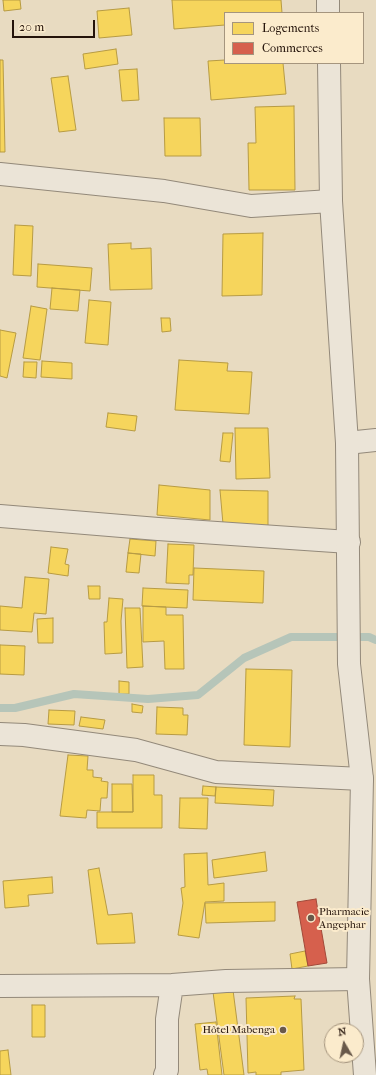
<!DOCTYPE html>
<meta charset="utf-8">
<style>
body{margin:0}
#map{position:relative;width:376px;height:1075px;overflow:hidden;background:#e8dbc1;font-family:"IM FELL French Canon",serif}
canvas{display:block}
.legend{position:absolute;left:224px;top:12px;width:140px;height:52px;box-sizing:border-box;background:#fbebcc;border:1px solid #a5957e;margin:0;padding:5px 7px;list-style:none;font-size:12px;color:#24130a}
.legend li{display:flex;align-items:center;gap:8px;height:20px}
.legend b{width:20px;border:1px solid #a5957e}
.north{position:absolute;left:324px;top:1023px;width:40px;height:40px;box-sizing:border-box;background:#fbebcc;border:1px solid #a5957e;border-radius:50%;rotate:351deg;font-size:11px;font-weight:700;line-height:16px;text-align:center;color:#24130a}
.north::after{content:'';display:block;margin:auto;width:14px;height:18px;background:#69594a;clip-path:polygon(50% 0,100% 100%,50% 72%,0 100%)}
.scale{position:absolute;left:12px;top:20px;width:83px;height:18px;box-sizing:border-box;border:2px solid #24130a;border-top:0;padding-left:5px;font-size:12px;line-height:14px;white-space:nowrap;color:#24130a;-webkit-text-stroke:3px #fbebcc;paint-order:stroke}
</style>
<div id="map">
<canvas width="376" height="1075"></canvas>
<ul class="legend">
<li><b style="height:11px;background:#f6d55c"></b>Logements</li>
<li><b style="height:11px;background:#d6604d"></b>Commerces</li>
</ul>
<div class="north">N</div>
<div class="scale">20 m</div>
</div>
<script>
const c = document.querySelector('canvas').getContext('2d');
c.lineJoin = 'round';
function fillPath(path, color) {
  c.fillStyle = color;
  c.fill(path, 'evenodd');
}
function poly(rows) {
  const path = new Path2D();
  for (const r of rows) {
    path.moveTo(r[0], r[1]);
    for (let i = 2; i < r.length; i += 2) path.lineTo(r[i], r[i + 1]);
  }
  return path;
}
function stroke(path, color, width, dash) {
  c.strokeStyle = color;
  c.lineWidth = width;
  c.lineCap = dash ? 'butt' : 'round';
  c.setLineDash(dash || []);
  c.stroke(path);
}
function write(font, color, halo, rows, align = 'center') {
  c.font = font + ' "IM FELL French Canon",serif';
  c.lineWidth = 4;
  c.setLineDash([]);
  c.textBaseline = 'middle';
  c.strokeStyle = halo;
  c.fillStyle = color;
  for (const [text, x, y, turn = 0] of rows) {
    c.save();
    c.translate(x, y);
    c.rotate((+turn || 0) * Math.PI / 180);
    c.textAlign = isNaN(turn) ? turn : align;
    if (halo) c.strokeText(text, 0, 0);
    c.fillText(text, 0, 0);
    c.restore();
  }
}
const homes = poly([
 [3,0,20,0,21,9,4,11,3,0],
 [172,0,281,0,282,13,225,13,225,25,174,29,172,0],
 [129,8,132,35,99,38,97,11,129,8],
 [116,49,118,64,85,69,83,54,116,49],
 [0,60,3,60,5,152,0,152,0,60],
 [225,60,225,63,283,63,286,94,211,100,208,61,225,60],
 [137,69,139,100,122,101,119,70,137,69],
 [68,76,76,130,59,132,51,78,68,76],
 [294,106,295,190,249,190,248,143,256,143,255,107,294,106],
 [164,118,200,118,201,156,165,156,164,118],
 [15,225,33,226,31,276,13,275,15,225],
 [263,233,262,295,222,296,223,234,263,233],
 [131,243,131,249,151,248,152,289,110,290,108,244,131,243],
 [38,264,92,268,90,291,37,287,38,264],
 [52,288,80,290,78,311,50,309,52,288],
 [89,300,111,302,108,345,85,343,89,300],
 [31,306,47,309,40,360,23,358,31,306],
 [161,318,170,318,171,331,162,332,161,318],
 [0,330,16,333,7,378,0,376,0,330],
 [179,360,228,363,227,371,252,372,249,414,175,410,179,360],
 [42,361,72,363,72,379,41,377,42,361],
 [24,362,37,362,36,378,23,377,24,362],
 [108,413,137,416,135,431,106,427,108,413],
 [235,428,268,428,270,478,236,479,235,428],
 [223,433,233,433,230,462,220,461,223,433],
 [159,485,210,490,210,520,157,515,159,485],
 [220,490,268,491,268,528,223,524,220,490],
 [130,539,156,541,155,556,128,553,130,539],
 [168,544,194,545,193,575,189,575,189,584,166,583,168,544],
 [51,547,68,549,65,564,69,565,68,576,48,573,51,547],
 [128,553,141,554,139,573,126,572,128,553],
 [194,568,264,571,263,603,193,600,194,568],
 [25,577,49,579,46,614,34,613,32,632,0,630,0,606,22,608,25,577],
 [88,586,100,586,100,599,89,599,88,586],
 [143,588,188,590,187,608,142,606,143,588],
 [109,598,123,599,121,621,122,653,105,654,104,622,107,622,109,598],
 [143,606,166,607,166,615,183,615,184,669,165,669,164,641,143,642,143,606],
 [125,608,140,608,143,667,127,668,125,608],
 [53,618,53,643,38,643,37,619,53,618],
 [0,645,25,646,24,675,0,674,0,645],
 [246,669,292,670,290,747,244,745,246,669],
 [119,681,129,682,129,694,119,694,119,681],
 [132,704,143,706,142,713,132,712,132,704],
 [157,707,183,708,183,715,188,715,187,735,156,734,157,707],
 [49,710,75,711,74,725,48,724,49,710],
 [81,717,105,720,103,729,79,726,81,717],
 [68,755,88,756,87,770,93,770,93,777,102,778,101,781,108,782,107,798,101,798,100,811,87,810,86,818,60,816,68,755],
 [133,775,154,775,154,795,162,795,162,828,97,828,97,812,133,812,133,775],
 [112,784,132,784,133,812,112,812,112,784],
 [203,786,216,787,215,796,202,795,203,786],
 [216,787,274,790,273,806,215,803,216,787],
 [180,798,208,798,207,829,179,828,180,798],
 [265,852,267,871,214,878,212,860,265,852],
 [207,853,208,885,224,883,224,901,205,902,199,938,178,935,183,903,181,888,185,887,184,854,207,853],
 [99,868,108,915,132,913,135,943,97,944,88,870,99,868],
 [52,877,53,893,28,895,29,906,5,908,3,881,52,877],
 [275,902,275,921,206,923,205,903,275,902],
 [305,951,308,966,292,969,290,954,305,951],
 [233,990,244,1075,224,1075,213,992,233,990],
 [295,996,294,999,301,999,304,1070,281,1072,281,1075,256,1075,256,1072,248,1073,246,998,295,996],
 [32,1005,45,1005,45,1037,32,1037,32,1005],
 [216,1022,222,1075,208,1075,207,1069,200,1070,195,1024,216,1022],
 [8,1050,11,1075,0,1075,0,1051,8,1050]
]);
const shops = poly([
 [316,899,327,963,308,966,297,902,316,899]
]);
const stream = poly([
 [0,708,15,708,74,694,148,699,198,695,244,658,291,637,369,637,376,640]
]);
const minor = poly([
 [0,174,164,191,251,206,331,201],
 [347,443,376,440],
 [0,516,158,529,349,542],
 [0,734,24,735,136,750,216,772,362,779],
 [0,986,172,985,226,981,358,979],
 [165,1075,167,1070,167,1019,172,985]
]);
const tertiary = poly([
 [328,0,328,13],
 [329,63,331,201,347,443,349,664,362,779,358,979,365,1075]
]);
const markers = [
 [311,918,4,"#69594a"],
 [283,1030,4,"#69594a"]
];
const poiNames = [
 ["Pharmacie",319,912],
 ["Angephar",319,925],
 ["Hôtel Mabenga",275,1030,"right"]
];
fillPath(homes, '#f6d55c');
stroke(homes, '#b79b43', 1);
fillPath(shops, '#d6604d');
stroke(shops, '#a14939', 1);
stroke(stream, '#b6c5b9', 8);
stroke(minor, '#93897a', 24);
stroke(tertiary, '#93897a', 24);
stroke(minor, '#ebe4d7', 22);
stroke(tertiary, '#ebe4d7', 22);
for (const [x, y, r, color] of markers) {
  const dot = new Path2D();
  dot.arc(x, y, r, 0, 2 * Math.PI);
  c.fillStyle = color;
  c.fill(dot);
  stroke(dot, '#fbebcc', 1.5);
}
write('11px', '#24130a', '#fbebcc', poiNames, 'left');
</script>
